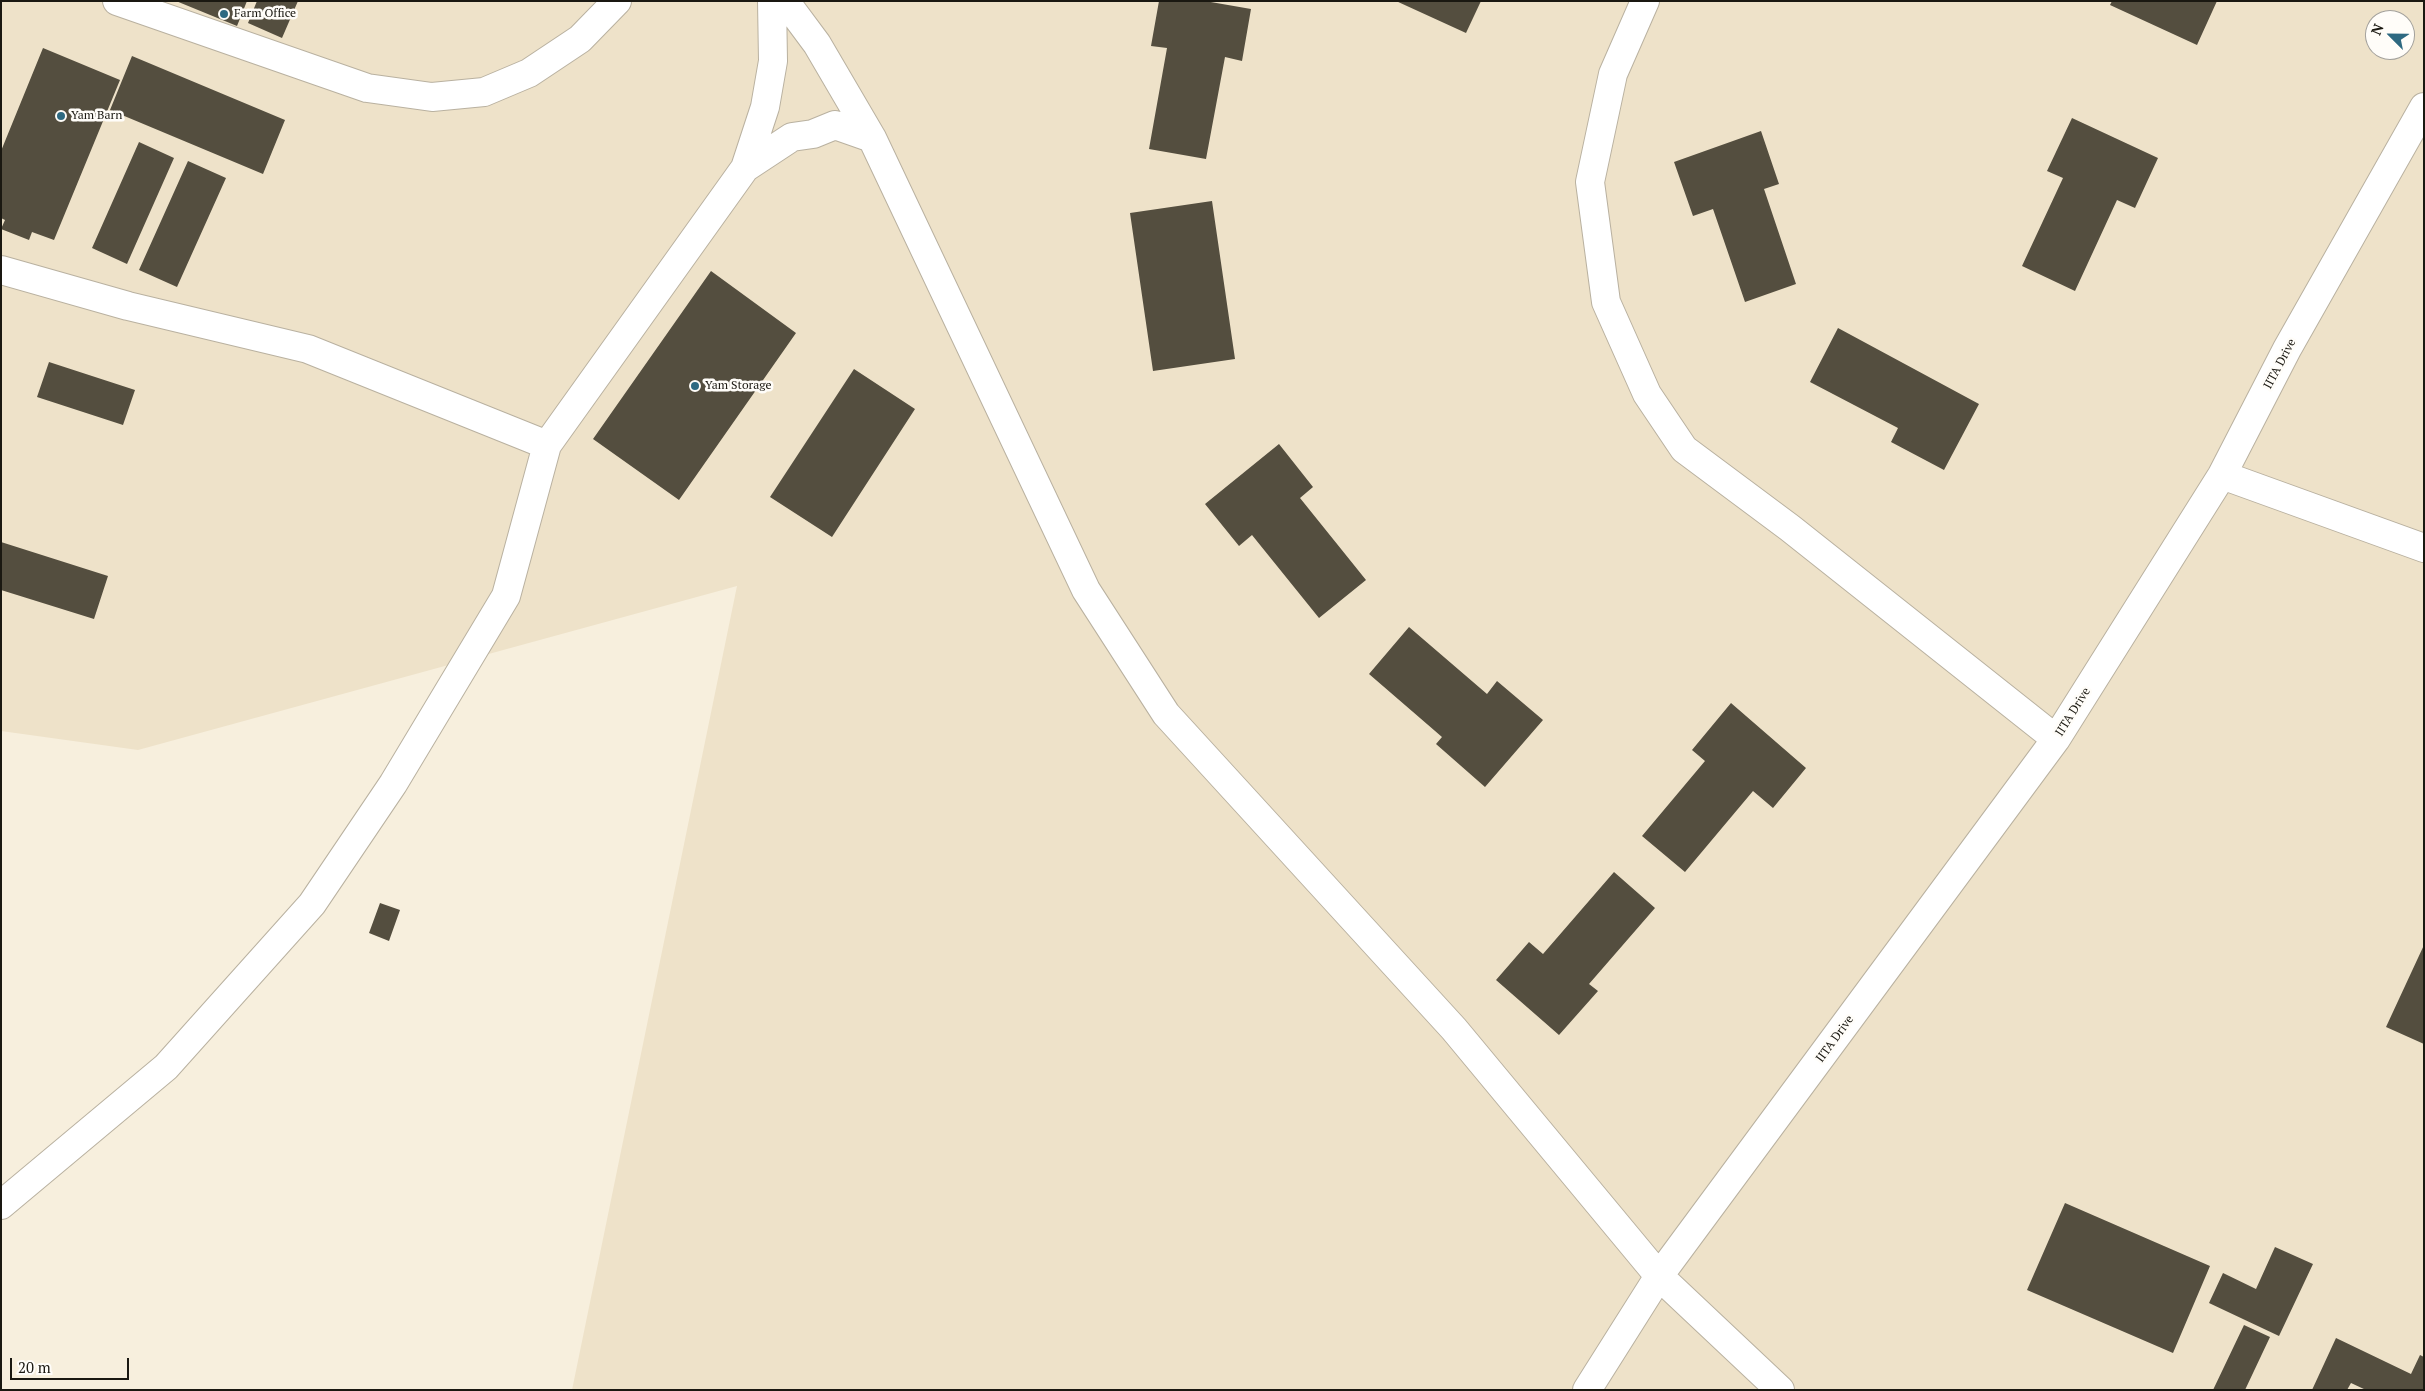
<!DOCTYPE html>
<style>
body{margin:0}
#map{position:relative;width:2425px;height:1391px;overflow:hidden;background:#f7efdd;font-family:"PT Serif",serif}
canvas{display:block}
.frame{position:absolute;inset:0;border:2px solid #1a1811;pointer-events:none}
.north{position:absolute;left:2365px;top:10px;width:50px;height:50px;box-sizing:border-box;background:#fffdf9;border:1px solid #a3a19c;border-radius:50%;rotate:293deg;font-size:14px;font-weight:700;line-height:20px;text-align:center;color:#1a1811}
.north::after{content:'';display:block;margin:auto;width:18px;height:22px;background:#2e6981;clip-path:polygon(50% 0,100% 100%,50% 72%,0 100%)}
.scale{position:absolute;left:10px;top:1358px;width:119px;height:22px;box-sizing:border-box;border:2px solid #1a1811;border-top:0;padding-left:6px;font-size:15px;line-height:18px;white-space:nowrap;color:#1a1811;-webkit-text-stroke:4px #fffdf9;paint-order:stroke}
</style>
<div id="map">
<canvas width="2425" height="1391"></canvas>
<div class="frame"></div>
<div class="north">N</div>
<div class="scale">20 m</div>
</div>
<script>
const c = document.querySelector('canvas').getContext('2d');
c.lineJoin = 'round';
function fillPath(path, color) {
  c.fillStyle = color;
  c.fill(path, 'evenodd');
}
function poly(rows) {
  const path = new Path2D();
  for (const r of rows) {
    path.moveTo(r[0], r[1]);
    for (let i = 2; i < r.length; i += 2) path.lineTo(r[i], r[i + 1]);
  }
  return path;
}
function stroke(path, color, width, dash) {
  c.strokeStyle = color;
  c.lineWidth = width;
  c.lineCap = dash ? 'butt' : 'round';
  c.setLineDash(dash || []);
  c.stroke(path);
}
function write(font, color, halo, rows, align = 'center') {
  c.font = font + ' "PT Serif",serif';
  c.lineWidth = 5;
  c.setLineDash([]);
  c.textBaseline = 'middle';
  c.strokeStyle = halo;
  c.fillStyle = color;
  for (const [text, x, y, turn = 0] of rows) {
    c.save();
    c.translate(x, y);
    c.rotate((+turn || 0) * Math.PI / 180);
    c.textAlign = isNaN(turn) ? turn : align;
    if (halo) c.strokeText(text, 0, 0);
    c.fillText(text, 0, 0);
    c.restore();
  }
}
const built = poly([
 [1,1,2424,1,2424,1390,572,1390,737,586,138,750,1,731],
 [2375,20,2405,20,2405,50,2375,50]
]);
const building = poly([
 [176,1,247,1,237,26],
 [257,1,298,1,282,38,248,23],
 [1159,1,1205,1,1251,9,1242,61,1225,57,1206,159,1149,149,1167,48,1151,46],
 [1396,1,1481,1,1466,33],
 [2112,1,2217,1,2197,45,2110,5],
 [43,48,120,80,54,240,32,232,29,240,1,229,5,220,1,218,1,151],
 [132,56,285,120,263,174,110,110],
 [2072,118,2158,158,2135,208,2117,200,2075,291,2022,266,2063,178,2047,171],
 [1761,131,1779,184,1764,189,1796,284,1745,302,1713,209,1693,216,1674,162],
 [139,142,174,158,127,264,92,248],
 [188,161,226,178,177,287,139,270],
 [1212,201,1235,359,1153,371,1130,213],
 [711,271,796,333,679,500,593,439],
 [1838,328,1979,404,1944,470,1891,442,1898,428,1810,382],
 [49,362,135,390,123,425,37,397],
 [854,369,915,409,832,537,770,497],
 [1279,444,1313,487,1300,498,1366,580,1319,618,1252,535,1239,546,1205,504],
 [1,542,108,576,94,619,1,590],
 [1409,627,1487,694,1497,681,1543,720,1485,787,1436,744,1442,737,1369,674],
 [1731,703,1806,768,1773,808,1753,791,1685,872,1642,836,1705,761,1692,750],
 [1614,872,1655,908,1589,984,1598,991,1559,1035,1496,980,1529,942,1543,954],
 [380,903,400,910,389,941,369,933],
 [2424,945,2424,1044,2386,1027],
 [2065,1203,2210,1266,2173,1353,2027,1290],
 [2275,1247,2313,1264,2279,1336,2209,1303,2223,1273,2256,1289],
 [2244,1325,2270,1337,2245,1390,2213,1390],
 [2336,1338,2411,1374,2420,1355,2424,1357,2424,1390,2366,1390,2351,1383,2347,1390,2312,1390]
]);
const street = poly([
 [117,1,367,88,432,97,484,92,529,73,580,39,617,1],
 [785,1,817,44,872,138,1086,590,1166,714,1454,1029,1659,1276,1780,1390],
 [1645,1,1613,74,1590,182,1606,302,1647,394,1684,449,1790,528,2056,739],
 [745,168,792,137,813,134,835,125,872,138],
 [1,270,128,306,308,349,547,445],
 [2222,475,2424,548],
 [1,1205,166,1067,312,904,393,784,506,596,547,445,745,168,765,107,773,61,772,1],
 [1587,1390,1659,1276,2056,739,2222,475,2287,349,2424,107]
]);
const markers = [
 [224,14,5,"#2e6981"],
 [61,116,5,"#2e6981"],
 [695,386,5,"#2e6981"]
];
const poiNames = [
 ["Farm Office",234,14],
 ["Yam Barn",71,116],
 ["Yam Storage",705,386]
];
const streetNames = [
 ["IITA Drive",2280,364,-62],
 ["IITA Drive",2073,712,-58],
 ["IITA Drive",1835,1039,-54]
];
fillPath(built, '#eee2c9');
fillPath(building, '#544e3f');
stroke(street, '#b9b1a0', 30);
stroke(street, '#fff', 28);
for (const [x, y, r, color] of markers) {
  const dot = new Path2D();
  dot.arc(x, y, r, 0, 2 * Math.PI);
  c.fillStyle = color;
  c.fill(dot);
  stroke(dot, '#fffdf9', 2);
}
write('12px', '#1a1811', '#fffdf9', poiNames, 'left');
write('12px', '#1a1811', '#fffdf9', streetNames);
</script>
